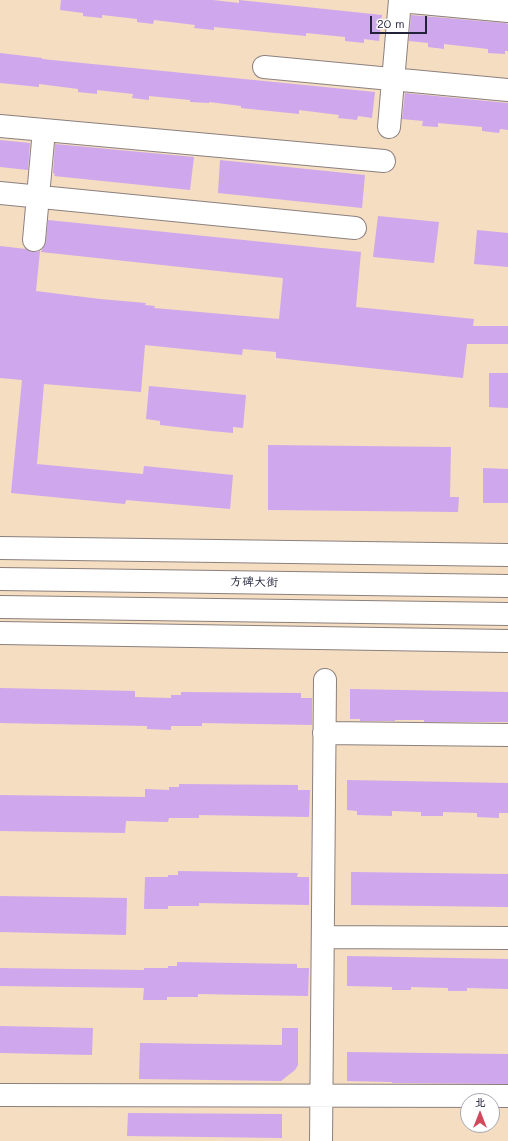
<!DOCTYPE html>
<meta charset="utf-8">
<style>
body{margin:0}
#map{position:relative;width:508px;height:1141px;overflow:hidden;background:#f4ddc1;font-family:Mali,"LXGW WenKai TC",sans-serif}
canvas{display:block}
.north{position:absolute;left:460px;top:1093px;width:40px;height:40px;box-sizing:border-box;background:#fff;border:1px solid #a7a7b1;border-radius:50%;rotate:0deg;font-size:11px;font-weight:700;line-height:16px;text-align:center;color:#22223b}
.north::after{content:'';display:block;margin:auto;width:14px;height:18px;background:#d1495b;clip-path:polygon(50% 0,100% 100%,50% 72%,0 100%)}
.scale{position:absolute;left:370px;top:16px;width:57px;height:18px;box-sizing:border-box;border:2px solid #22223b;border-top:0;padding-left:5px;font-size:12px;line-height:14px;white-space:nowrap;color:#22223b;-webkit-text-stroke:3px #fff;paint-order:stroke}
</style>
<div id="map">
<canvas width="508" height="1141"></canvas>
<div class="north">北</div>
<div class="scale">20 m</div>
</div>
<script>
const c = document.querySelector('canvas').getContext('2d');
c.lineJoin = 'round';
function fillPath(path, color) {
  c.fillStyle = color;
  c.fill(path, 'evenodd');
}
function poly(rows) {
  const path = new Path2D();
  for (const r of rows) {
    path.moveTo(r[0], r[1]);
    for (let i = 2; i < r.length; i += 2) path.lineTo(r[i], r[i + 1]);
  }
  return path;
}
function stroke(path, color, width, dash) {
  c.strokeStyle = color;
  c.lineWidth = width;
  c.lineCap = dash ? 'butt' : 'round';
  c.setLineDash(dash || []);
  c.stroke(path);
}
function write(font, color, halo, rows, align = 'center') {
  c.font = font + ' Mali,"LXGW WenKai TC",sans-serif';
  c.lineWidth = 3.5;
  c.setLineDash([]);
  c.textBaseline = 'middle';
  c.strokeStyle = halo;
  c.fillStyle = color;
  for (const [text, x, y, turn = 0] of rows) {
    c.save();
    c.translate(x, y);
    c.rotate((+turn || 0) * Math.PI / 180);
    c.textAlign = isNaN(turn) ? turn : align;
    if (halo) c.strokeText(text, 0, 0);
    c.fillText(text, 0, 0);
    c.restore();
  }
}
const building = poly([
 [61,0,213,0,239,3,239,0,382,15,379,41,364,39,364,43,345,41,345,37,306,33,306,36,214,27,214,30,194,28,195,25,154,20,153,24,137,22,137,19,102,15,102,18,83,16,83,13,60,10],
 [411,15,505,23,508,24,508,51,505,51,505,54,488,53,488,49,444,44,444,49,428,47,428,43,409,41],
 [0,53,42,58,42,59,375,92,372,118,358,116,357,120,338,118,339,115,299,110,299,114,260,110,241,108,241,106,209,102,209,103,190,102,190,100,149,96,149,100,132,98,133,94,97,90,97,94,78,92,78,89,39,84,39,87,0,83],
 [405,93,508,103,508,130,500,129,499,133,482,131,482,127,438,123,438,127,422,126,423,121,402,119],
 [0,140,30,143,28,170,0,167],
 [55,144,194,157,190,190,54,176,55,174,53,173],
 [220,160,365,175,362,208,218,193],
 [378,216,439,222,434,263,373,257],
 [48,220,361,252,356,307,474,319,473,326,508,326,508,344,467,344,463,378,276,358,276,352,243,349,242,355,145,345,141,392,44,384,37,464,143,474,144,466,233,475,230,509,126,500,125,504,11,493,22,380,0,378,0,246,26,249,32,252,40,251,36,291,100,299,146,303,145,305,155,306,154,308,279,319,283,278,41,252,46,241],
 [477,230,508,233,508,267,474,264],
 [489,373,508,373,508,408,489,407],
 [149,386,246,395,243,428,233,427,233,433,211,431,160,425,160,421,146,419],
 [268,445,451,447,450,497,459,497,458,512,268,510],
 [483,468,508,469,508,503,483,503],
 [0,688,135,691,135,697,171,698,171,695,181,695,181,692,301,693,301,698,312,698,312,725,202,723,202,726,171,726,171,730,147,729,147,726,0,723],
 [350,689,508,692,508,722,424,722,424,720,395,720,395,721,360,721,360,719,350,719],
 [347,780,508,783,508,813,499,813,499,818,477,817,477,813,443,812,443,816,421,816,421,812,392,811,392,816,357,815,357,811,347,810],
 [179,784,298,785,298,790,310,790,309,817,199,815,199,818,169,818,168,822,126,821,125,833,0,831,0,795,145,797,145,789,169,790,169,787,179,787],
 [178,871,298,873,297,877,309,877,309,905,199,903,199,906,168,906,168,909,144,909,145,877,168,877,168,875,178,875],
 [351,872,508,874,508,907,351,905],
 [0,896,127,898,126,935,0,932],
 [347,956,508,959,508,989,467,988,467,991,448,991,448,988,411,987,411,990,392,990,392,987,347,986],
 [177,962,297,964,297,968,309,968,308,996,198,994,198,997,167,997,167,1000,143,1000,144,988,0,986,0,968,144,970,144,968,168,968,168,966,177,966],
 [0,1026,93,1028,92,1055,0,1053],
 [282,1028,298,1028,298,1065,295,1070,281,1081,139,1079,140,1043,282,1045],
 [347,1052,508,1054,508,1084,392,1083,392,1082,347,1081],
 [128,1113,282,1114,282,1138,127,1136]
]);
const minor = poly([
 [400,1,508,11],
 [264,67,508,90],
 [0,126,384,161],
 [389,127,400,0],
 [0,193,355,228],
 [34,240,44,130],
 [0,548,508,555],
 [0,633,508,641],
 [324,733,508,735],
 [323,937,508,938],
 [0,1095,508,1096],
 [321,1141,325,680]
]);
const major = poly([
 [0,579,508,586],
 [0,607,508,614]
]);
const streetNames = [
 ["方碑大街",254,582,1]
];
fillPath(building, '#cea7ed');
stroke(minor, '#8b807e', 24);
stroke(major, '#8b807e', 24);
stroke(minor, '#fff', 22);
stroke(major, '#fff', 22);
write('12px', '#22223b', '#fff', streetNames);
</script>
